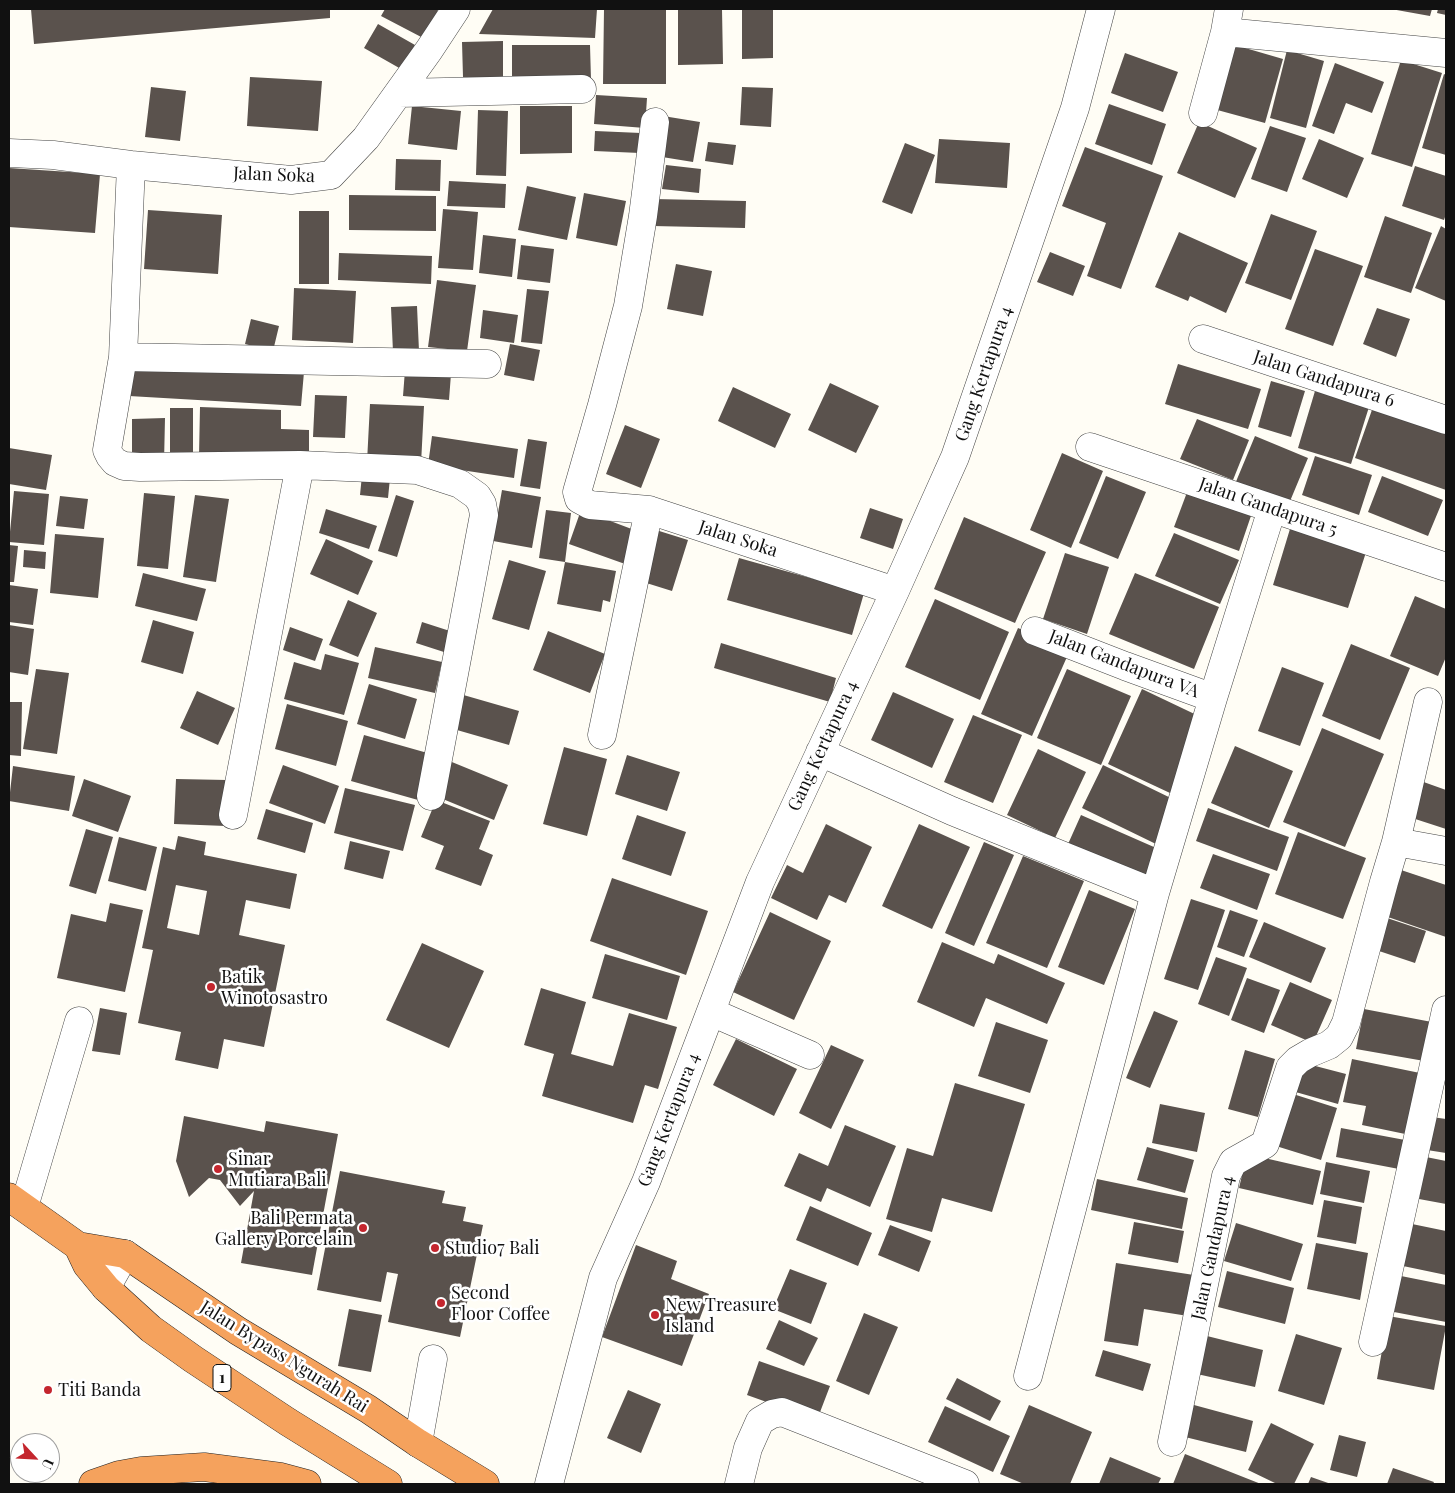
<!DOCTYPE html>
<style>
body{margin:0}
#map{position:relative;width:1455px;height:1493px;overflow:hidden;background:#fffdf5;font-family:"Playfair Display",serif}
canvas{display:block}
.frame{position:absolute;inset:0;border:10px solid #111;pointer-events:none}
.north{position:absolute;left:10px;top:1433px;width:50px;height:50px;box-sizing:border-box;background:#fff;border:1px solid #a0a0a0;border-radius:50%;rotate:115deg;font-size:14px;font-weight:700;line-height:20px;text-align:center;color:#111}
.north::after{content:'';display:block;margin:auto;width:18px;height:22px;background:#c4262e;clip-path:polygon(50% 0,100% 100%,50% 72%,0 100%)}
</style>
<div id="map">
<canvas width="1455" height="1493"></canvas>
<div class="frame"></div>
<div class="north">U</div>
</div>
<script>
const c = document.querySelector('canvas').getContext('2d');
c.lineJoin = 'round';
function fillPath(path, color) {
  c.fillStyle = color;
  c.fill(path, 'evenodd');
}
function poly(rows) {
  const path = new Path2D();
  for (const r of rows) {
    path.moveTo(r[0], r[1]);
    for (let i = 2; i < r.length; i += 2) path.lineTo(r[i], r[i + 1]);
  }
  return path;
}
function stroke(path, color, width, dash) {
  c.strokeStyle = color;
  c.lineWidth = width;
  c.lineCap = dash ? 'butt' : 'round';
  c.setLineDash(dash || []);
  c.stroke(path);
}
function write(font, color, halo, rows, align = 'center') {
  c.font = font + ' "Playfair Display",serif';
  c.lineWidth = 5;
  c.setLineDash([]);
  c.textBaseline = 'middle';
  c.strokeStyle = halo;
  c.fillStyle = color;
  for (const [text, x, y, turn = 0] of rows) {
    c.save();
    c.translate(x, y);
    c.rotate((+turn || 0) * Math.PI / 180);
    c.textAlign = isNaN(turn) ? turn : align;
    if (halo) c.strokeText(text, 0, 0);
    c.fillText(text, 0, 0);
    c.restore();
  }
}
const building = poly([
 [31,9,330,9,330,18,34,44],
 [385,9,435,9,439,11,425,39,381,16],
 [493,9,597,9,595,38,479,34],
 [604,9,666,9,666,84,603,84],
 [678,9,722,9,723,64,678,65],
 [742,9,773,9,773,58,742,59],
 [1391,9,1432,9,1430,16],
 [1438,9,1446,9,1446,15,1437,13],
 [378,24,415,45,401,69,364,48],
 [503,41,503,77,463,77,462,42],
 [1228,43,1283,59,1265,123,1210,108],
 [512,45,590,45,591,80,512,81],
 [1287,50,1324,61,1306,128,1270,118],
 [1125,53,1178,72,1163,112,1111,93],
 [1401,60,1442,73,1412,167,1371,154],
 [1335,63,1384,82,1372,113,1346,103,1334,134,1312,126],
 [1444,74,1446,75,1446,155,1422,148],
 [250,77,322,81,318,131,247,126],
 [151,87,186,91,180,141,145,137],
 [742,87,773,88,771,127,740,125],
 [596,95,647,98,645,128,594,124],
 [1109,104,1166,124,1152,165,1095,144],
 [412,106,461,111,457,150,408,144],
 [520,106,572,106,572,153,520,154],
 [478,110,508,111,506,176,476,175],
 [663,116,700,122,693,162,656,156],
 [1199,122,1257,148,1235,198,1177,173],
 [1270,126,1306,138,1287,192,1251,179],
 [595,131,641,133,640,153,594,151],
 [939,139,1010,143,1007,188,935,183],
 [1319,139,1364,158,1347,198,1302,179],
 [708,142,736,145,733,165,705,161],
 [905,143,935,155,912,214,882,202],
 [1085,147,1163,176,1121,289,1087,276,1106,223,1062,206],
 [396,159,441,160,440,191,395,190],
 [666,165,701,169,699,193,662,189],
 [1415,166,1446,176,1446,214,1444,220,1402,206],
 [9,168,100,174,95,233,9,227],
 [449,181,506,184,505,208,447,206],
 [527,186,576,197,567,240,518,230],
 [584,193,626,201,617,246,576,238],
 [349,195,436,196,436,231,349,230],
 [654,199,746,201,745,228,653,226],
 [443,209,478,212,473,270,438,268],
 [148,210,222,215,218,274,144,269],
 [299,211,329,211,329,284,299,284],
 [1271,214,1317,231,1291,300,1245,283],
 [1385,216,1432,233,1411,293,1364,277],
 [1441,226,1446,229,1446,301,1415,288],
 [1179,232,1248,263,1226,313,1190,296,1188,301,1155,287],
 [483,235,516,239,512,277,479,273],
 [521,245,554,249,550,283,517,279],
 [1315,249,1363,266,1333,346,1285,329],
 [1050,252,1085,266,1073,296,1037,282],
 [339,253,432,256,431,284,338,280],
 [676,264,712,271,703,316,667,309],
 [437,280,476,285,467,351,428,347],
 [294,288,356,291,353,343,292,340],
 [527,289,549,291,542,344,521,342],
 [417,306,419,351,393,352,391,307],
 [1377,308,1410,319,1396,357,1363,344],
 [483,310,518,315,514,343,480,338],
 [251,319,279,326,273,351,245,344],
 [510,344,540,350,534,381,504,375],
 [131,362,304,372,301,406,129,396],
 [1178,364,1261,389,1248,429,1165,404],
 [405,370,451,374,449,400,403,396],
 [1271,381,1305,391,1291,437,1258,427],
 [830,383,879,406,856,453,808,430],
 [733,387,791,414,775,448,718,421],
 [1315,391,1369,407,1351,464,1298,448],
 [315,395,347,396,345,438,313,437],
 [370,404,424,406,421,464,367,462],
 [200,407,281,410,281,429,309,430,309,458,199,456],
 [1373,407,1446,433,1446,490,1355,458],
 [170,408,193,408,193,456,170,457],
 [165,418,164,463,132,464,132,419],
 [1197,419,1249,440,1233,480,1180,459],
 [625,425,660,439,641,488,606,474],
 [432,436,518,449,514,478,428,465],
 [1255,436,1308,458,1288,506,1235,484],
 [528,439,547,442,540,489,520,486],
 [9,448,52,455,46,490,9,484],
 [1062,453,1103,471,1071,548,1030,530],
 [1315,456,1372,475,1359,515,1302,495],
 [362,475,390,478,388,498,360,495],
 [1106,476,1146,492,1118,559,1079,543],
 [1382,476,1443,500,1428,536,1368,512],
 [1189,487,1253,510,1239,551,1174,527],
 [502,490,541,497,532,548,493,541],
 [14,491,49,494,44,545,9,542],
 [144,493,175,496,168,569,137,566],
 [195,495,229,499,216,582,183,577],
 [396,495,414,501,397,557,378,551],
 [60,496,88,499,84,529,56,526],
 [870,508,903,519,893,549,860,538],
 [326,509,377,526,369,549,319,533],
 [546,510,571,513,565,562,616,571,610,602,603,600,601,612,557,604,565,562,539,558],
 [581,510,637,531,625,564,569,544],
 [964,517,1046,552,1015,623,934,589],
 [1293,519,1369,543,1348,608,1273,585],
 [656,530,688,540,672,591,640,581],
 [1174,533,1239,560,1220,604,1155,576],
 [55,534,104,538,98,598,50,593],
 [326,539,373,561,358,595,310,574],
 [9,545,18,546,14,582,9,582],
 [24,550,46,552,45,569,23,567],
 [1065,553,1109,567,1087,634,1043,619],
 [739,558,864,593,852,635,727,600],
 [509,560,546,571,529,630,492,619],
 [143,573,206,589,197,621,135,606],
 [1135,573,1219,607,1194,669,1109,634],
 [9,585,38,589,33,625,9,622],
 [1415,596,1446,609,1446,657,1438,676,1390,656],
 [935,599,1009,632,980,700,905,667],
 [348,600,377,613,358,657,329,645],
 [153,620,194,632,183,674,141,662],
 [422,622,453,632,447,653,416,643],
 [9,625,34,629,28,675,9,672],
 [290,627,323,639,315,661,283,650],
 [1018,628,1070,650,1032,736,981,714],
 [548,631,605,654,590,693,533,670],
 [721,643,836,678,830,702,714,668],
 [1351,644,1410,668,1380,740,1322,716],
 [375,647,442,662,435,693,368,678],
 [325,654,359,663,344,715,284,699,294,662,321,670],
 [1282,667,1324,683,1300,746,1258,731],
 [36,669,69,673,57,754,23,749],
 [1067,669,1131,696,1101,765,1037,738],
 [369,684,417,699,405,739,357,724],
 [1142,689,1205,719,1170,793,1108,764],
 [197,691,235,708,218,745,180,728],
 [893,692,954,719,932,768,871,740],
 [460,694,519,711,509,745,450,728],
 [9,702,22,702,21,756,9,755],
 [287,704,348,721,336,766,275,749],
 [973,715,1022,735,993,803,944,782],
 [1322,728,1384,754,1345,847,1283,822],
 [364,735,431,754,418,800,351,781],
 [1235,746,1293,771,1269,828,1211,803],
 [564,747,607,759,587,836,543,824],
 [1038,749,1086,772,1055,838,1007,815],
 [627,755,680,772,667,811,615,794],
 [447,760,508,785,494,820,433,795],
 [283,765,339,786,325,824,269,803],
 [1103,765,1179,802,1158,845,1082,808],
 [13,766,75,776,69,811,9,801],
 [84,779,131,796,118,832,72,816],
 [176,779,227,780,226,826,174,824],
 [1418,780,1446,790,1446,829,1406,816],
 [345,788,415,805,403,851,334,833],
 [436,800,490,821,479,849,493,855,481,886,435,869,444,846,421,837],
 [1208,808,1289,837,1277,871,1196,841],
 [266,809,313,823,305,853,257,839],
 [637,815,686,832,671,876,622,859],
 [1081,815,1163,851,1147,889,1064,853],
 [826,824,872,847,846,903,829,895,817,920,771,898,787,865,803,873],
 [919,824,970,847,932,929,882,906],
 [86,829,113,837,96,894,69,886],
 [1298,832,1366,858,1343,919,1275,894],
 [178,836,206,842,204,855,297,874,290,909,246,900,239,935,285,945,264,1047,224,1039,218,1069,175,1060,181,1032,138,1023,153,950,142,948,163,847,175,850],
 [176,885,207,891,199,935,167,928],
 [119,837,157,847,146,891,108,881],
 [350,841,390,851,383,879,344,869],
 [984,842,1014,855,974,946,945,933],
 [1213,854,1270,874,1257,910,1200,888],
 [1023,856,1084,881,1047,968,986,943],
 [1401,870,1446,885,1446,937,1385,916],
 [612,878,708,911,686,975,590,941],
 [1089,890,1135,909,1104,985,1058,967],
 [1191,899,1225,910,1198,990,1164,979],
 [110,903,143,910,125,992,57,978,71,914,106,922],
 [1230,910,1258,920,1244,957,1217,947],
 [770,912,831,941,794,1020,733,992],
 [1381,916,1426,931,1415,963,1370,948],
 [1264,922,1326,948,1311,983,1249,957],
 [942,942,994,964,998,954,1065,983,1047,1024,986,998,974,1027,917,1002],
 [422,943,484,971,449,1048,386,1020],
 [605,954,680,976,667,1020,592,998],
 [1216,957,1247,968,1229,1016,1198,1004],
 [1247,978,1280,990,1264,1033,1231,1020],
 [1290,982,1332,1000,1313,1043,1271,1025],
 [541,988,586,1002,571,1054,613,1066,629,1013,677,1027,658,1089,645,1085,633,1123,542,1096,554,1054,524,1045],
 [100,1008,127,1013,120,1055,92,1051],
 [1364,1009,1437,1023,1430,1062,1356,1049],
 [1154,1011,1178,1021,1150,1088,1126,1078],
 [996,1022,1048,1040,1030,1093,978,1076],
 [736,1039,797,1069,774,1116,713,1085],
 [831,1045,864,1060,831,1129,799,1113],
 [1245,1050,1275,1059,1258,1117,1228,1109],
 [1352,1059,1420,1073,1410,1135,1362,1125,1366,1106,1343,1102],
 [1300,1062,1346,1074,1338,1104,1292,1091],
 [955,1083,1025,1104,992,1212,942,1198,932,1232,886,1219,907,1148,933,1156],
 [1293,1094,1337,1108,1321,1160,1276,1146],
 [1160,1104,1205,1113,1197,1152,1152,1143],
 [184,1116,264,1132,266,1121,338,1134,312,1275,241,1263,254,1191,240,1206,220,1180,209,1178,189,1197,176,1161],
 [1432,1117,1446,1119,1446,1153,1427,1150],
 [845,1125,896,1146,870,1207,827,1188,821,1202,784,1186,799,1153,828,1166],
 [1341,1128,1405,1140,1399,1169,1336,1157],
 [1147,1147,1194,1160,1185,1193,1137,1180],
 [1247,1154,1321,1171,1313,1205,1239,1188],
 [1426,1157,1446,1161,1446,1204,1419,1199],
 [1326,1162,1370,1171,1364,1203,1320,1194],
 [340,1171,445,1191,442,1203,466,1207,463,1221,483,1225,460,1337,388,1322,398,1274,387,1272,381,1302,317,1290],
 [1097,1179,1188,1198,1182,1229,1091,1210],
 [1324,1200,1362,1207,1356,1244,1317,1237],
 [810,1206,872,1233,858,1266,796,1240],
 [1134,1222,1184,1231,1178,1263,1128,1254],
 [1236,1223,1303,1244,1291,1281,1224,1261],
 [1412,1224,1446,1231,1446,1275,1403,1266],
 [890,1225,931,1241,919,1272,878,1255],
 [1316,1243,1368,1253,1360,1300,1307,1289],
 [636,1245,677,1261,671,1279,709,1294,682,1366,602,1337],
 [1116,1263,1194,1275,1188,1316,1144,1309,1138,1346,1104,1341],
 [790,1269,827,1283,811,1324,773,1309],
 [1227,1271,1294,1288,1285,1324,1218,1307],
 [1401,1276,1446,1285,1446,1322,1394,1312],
 [349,1309,382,1315,371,1372,338,1366],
 [864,1313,898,1327,869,1395,836,1381],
 [1388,1316,1446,1326,1434,1390,1377,1379],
 [779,1320,818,1338,804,1366,766,1349],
 [1296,1334,1342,1348,1324,1405,1278,1391],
 [1207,1336,1263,1350,1255,1387,1197,1374],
 [1103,1350,1151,1364,1143,1391,1095,1376],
 [759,1361,830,1386,817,1420,747,1395],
 [957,1378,1001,1401,990,1421,946,1399],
 [628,1390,661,1404,641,1453,607,1438],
 [1029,1405,1092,1432,1070,1484,1024,1484,1000,1474],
 [1194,1405,1253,1421,1246,1452,1185,1437],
 [945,1406,1010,1436,993,1472,928,1442],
 [1271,1423,1314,1444,1294,1484,1277,1484,1248,1470],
 [1339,1435,1366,1442,1357,1477,1330,1470],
 [1185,1454,1261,1484,1173,1484],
 [1110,1457,1161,1478,1158,1484,1099,1484],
 [1393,1468,1434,1482,1433,1484,1387,1484],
 [1311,1477,1331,1484,1308,1484]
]);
const minor = poly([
 [1225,32,1446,53],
 [399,93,582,89],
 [1203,113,1225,32,1229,9],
 [655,122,643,216,628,306,602,405,577,492,579,499,590,505,649,510,895,591],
 [9,153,53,155,131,165,291,180,331,175,366,138,429,50,456,9],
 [131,165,123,357,107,450,110,456,115,462,124,466,140,467,300,465,417,470,460,484,477,496,482,504,484,515,431,796],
 [1203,339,1446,420],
 [123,357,487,364],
 [1090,447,1446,567],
 [1035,631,1125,666,1213,698],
 [602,735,649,510],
 [820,752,952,811,1155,893],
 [233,815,300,465],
 [1396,842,1446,851],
 [711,1012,810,1055],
 [24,1207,79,1021],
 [106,1288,125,1254],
 [1373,1342,1446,1010],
 [1028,1376,1155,893,1213,698,1272,509],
 [1172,1442,1226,1176,1233,1162,1265,1144,1290,1068,1298,1060,1310,1053,1329,1045,1339,1037,1346,1023,1384,882,1396,842,1428,702],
 [418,1443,433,1359],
 [549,1484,603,1278,646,1182,760,882,895,591,955,457,1075,108,1101,9],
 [739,1484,748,1448,760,1421,772,1414,782,1412,965,1484]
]);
const highway = poly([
 [9,1197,78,1246,125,1254,238,1331,368,1409,418,1443,485,1484],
 [78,1246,87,1265,106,1288,151,1329,193,1359,288,1422,388,1484],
 [93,1484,119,1475,141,1471,204,1467,281,1477,307,1484]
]);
const markers = [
 [211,987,5,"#c4262e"],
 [218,1169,5,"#c4262e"],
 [363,1228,5,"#c4262e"],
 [435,1248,5,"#c4262e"],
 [441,1303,5,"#c4262e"],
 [655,1315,5,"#c4262e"],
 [48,1390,5,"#c4262e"]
];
const shields = [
 [222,1378,18]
];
const shieldNames = [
 ["1",222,1378]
];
const streetNames = [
 ["Jalan Soka",274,175,2],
 ["Gang Kertapura 4",984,374,-71],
 ["Jalan Gandapura 6",1324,379,18],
 ["Jalan Gandapura 5",1268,507,19],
 ["Jalan Soka",738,539,18],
 ["Jalan Gandapura VA",1124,664,21],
 ["Gang Kertapura 4",823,746,-65],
 ["Gang Kertapura 4",669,1120,-69],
 ["Jalan Gandapura 4",1213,1248,-78],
 ["Jalan Bypass Ngurah Rai",284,1357,32]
];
const poiNames = [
 ["Batik",221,977],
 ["Winotosastro",221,998],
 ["Sinar",228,1159],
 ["Mutiara Bali",228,1180],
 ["Bali Permata",353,1218,"right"],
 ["Gallery Porcelain",353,1239,"right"],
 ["Studio7 Bali",445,1248],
 ["Second",451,1293],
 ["Floor Coffee",451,1314],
 ["New Treasure",665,1305],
 ["Island",665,1326],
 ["Titi Banda",58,1390]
];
fillPath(building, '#5a524d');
stroke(minor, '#444', 29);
stroke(highway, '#222', 29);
stroke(minor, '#fff', 28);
stroke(highway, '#f5a25d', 28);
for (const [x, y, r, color] of markers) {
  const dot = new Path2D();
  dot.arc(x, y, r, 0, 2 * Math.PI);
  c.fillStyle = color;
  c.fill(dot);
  stroke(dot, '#fff', 2);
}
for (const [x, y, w] of shields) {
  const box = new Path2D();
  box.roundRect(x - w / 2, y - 13.5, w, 27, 4);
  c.fillStyle = '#fff';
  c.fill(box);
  stroke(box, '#111', 1);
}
write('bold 16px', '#111', null, shieldNames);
write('18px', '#111', '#fff', streetNames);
write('18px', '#111', '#fff', poiNames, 'left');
</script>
